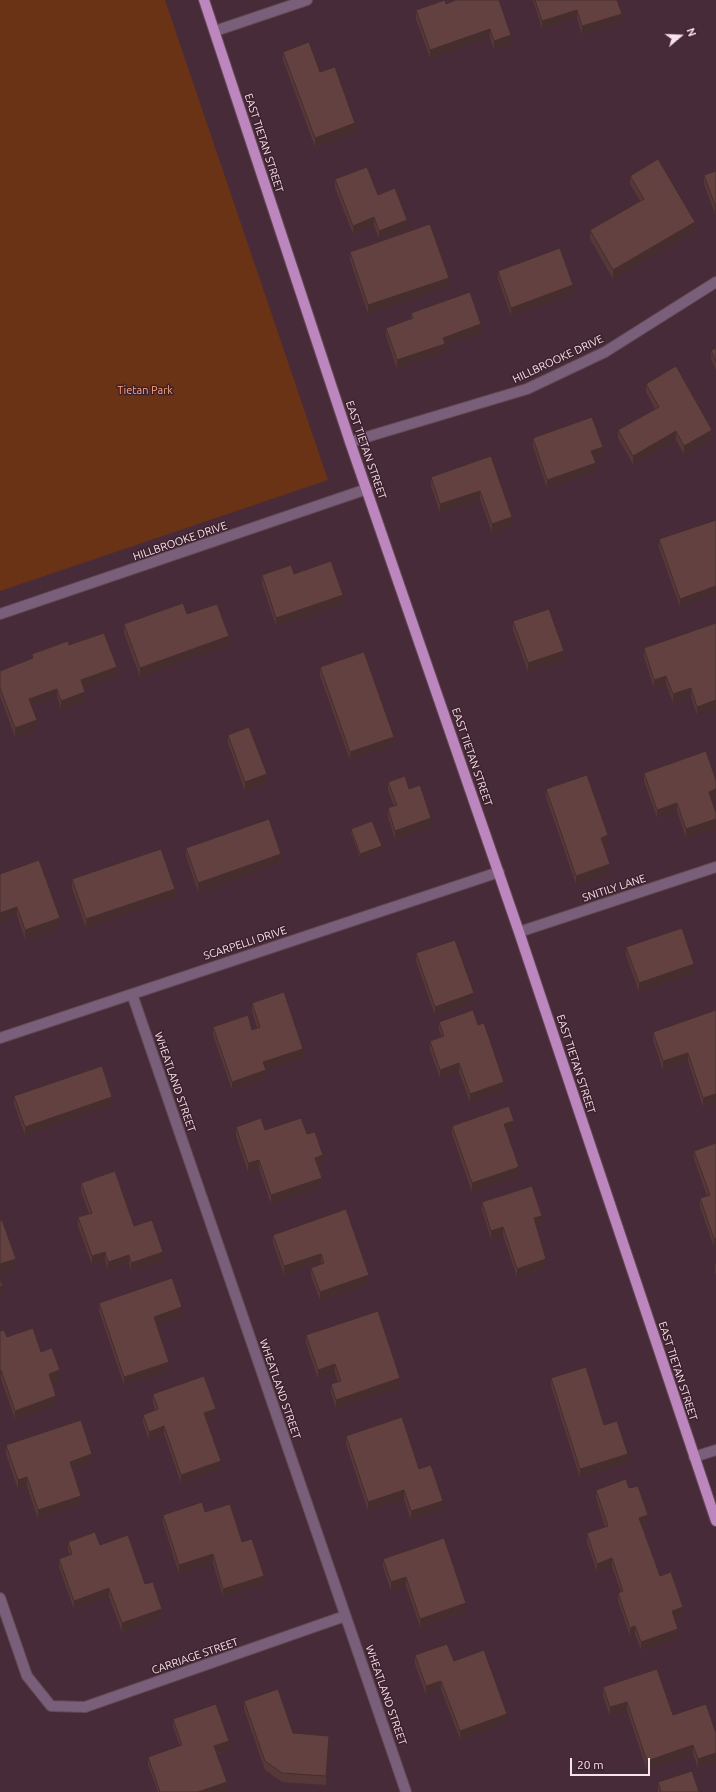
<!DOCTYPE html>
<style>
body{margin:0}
#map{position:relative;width:716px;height:1792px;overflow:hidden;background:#482b38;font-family:Ubuntu,sans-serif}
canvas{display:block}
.north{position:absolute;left:660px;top:16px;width:40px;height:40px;-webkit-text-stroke:3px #3e212e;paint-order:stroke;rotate:71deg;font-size:11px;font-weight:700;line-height:16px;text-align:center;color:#f7e3ea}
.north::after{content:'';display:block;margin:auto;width:14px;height:18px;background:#f7e3ea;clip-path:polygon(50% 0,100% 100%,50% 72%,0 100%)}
.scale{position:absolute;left:570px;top:1758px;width:80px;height:18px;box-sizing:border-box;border:2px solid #f7e3ea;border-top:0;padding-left:5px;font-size:12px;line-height:14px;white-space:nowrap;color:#f7e3ea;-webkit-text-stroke:3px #3e212e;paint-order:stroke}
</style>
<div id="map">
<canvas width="716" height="1792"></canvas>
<div class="north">N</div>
<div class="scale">20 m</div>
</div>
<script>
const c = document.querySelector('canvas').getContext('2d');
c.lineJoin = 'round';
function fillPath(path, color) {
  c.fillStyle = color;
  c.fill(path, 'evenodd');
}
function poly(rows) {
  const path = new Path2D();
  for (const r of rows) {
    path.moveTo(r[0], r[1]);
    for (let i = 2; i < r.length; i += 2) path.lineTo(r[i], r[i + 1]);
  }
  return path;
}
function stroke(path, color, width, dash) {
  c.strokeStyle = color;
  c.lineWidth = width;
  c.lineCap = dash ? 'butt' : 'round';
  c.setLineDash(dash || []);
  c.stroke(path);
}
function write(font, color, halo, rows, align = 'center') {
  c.font = font + ' Ubuntu,sans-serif';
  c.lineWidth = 3;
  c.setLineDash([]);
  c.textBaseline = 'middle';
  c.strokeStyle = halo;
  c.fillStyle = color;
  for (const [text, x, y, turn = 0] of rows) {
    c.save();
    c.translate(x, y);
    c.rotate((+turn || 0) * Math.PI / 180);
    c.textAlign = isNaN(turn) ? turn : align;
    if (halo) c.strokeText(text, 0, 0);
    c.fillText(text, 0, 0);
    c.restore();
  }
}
const green = poly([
 [0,0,165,0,328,480,0,591]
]);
const minor = poly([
 [215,31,307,0],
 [350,442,527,389,605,352,716,282],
 [0,614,367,489],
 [519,932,716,867],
 [132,994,406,1792],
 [0,1038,499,872],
 [694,1457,716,1450],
 [0,1598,27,1676,51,1706,85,1707,345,1616]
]);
const major = poly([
 [204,0,350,442,519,932,716,1521]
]);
const wall = poly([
 [456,0,511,44,494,50,490,37,430,58,416,19,416,10,446,4],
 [533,0,617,0,622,22,582,35,577,18,542,29],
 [283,52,320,72,355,132,315,147,283,60],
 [716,171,716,213,715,214,704,184,704,175],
 [630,176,695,230,613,279,590,239,590,230,640,201,630,184],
 [335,179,378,195,407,229,379,239,374,226,353,234,335,188],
 [350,252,449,286,368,314,350,260],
 [498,271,573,294,511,316,498,279],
 [411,313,481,333,445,345,445,352,397,369,386,336,386,328,411,319],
 [716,348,716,370,711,359,711,350],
 [646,384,712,438,684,454,676,440,633,464,618,438,618,430,655,409,646,392],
 [533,438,603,455,594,458,596,471,547,488,533,446],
 [491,456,512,525,492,533,480,499,440,513,431,486,431,477],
 [716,520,680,607,659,548,659,539],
 [294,574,343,603,276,626,262,584,262,575],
 [187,614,229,645,140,677,124,633,124,624],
 [513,621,564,660,528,672,513,630],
 [716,623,697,715,691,697,673,703,666,684,654,688,644,657,644,648],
 [69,645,117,675,83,688,85,701,61,709,57,697,32,706,37,729,15,737,0,696,0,671,32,659,32,654],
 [320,667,394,745,350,760,320,676],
 [228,735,267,783,245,791,228,743],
 [644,773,711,799,716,813,716,828,686,838,677,811,657,818,644,781],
 [388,782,431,827,395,839,388,817,388,808,394,806,388,790],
 [546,789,608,844,603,845,610,873,576,884,546,797],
 [351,829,382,851,360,858,351,833],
 [186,848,281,863,198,892,186,856],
 [0,874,60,927,25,939,17,915],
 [72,879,175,897,86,928,72,888],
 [626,947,694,973,639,992,626,955],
 [416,953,474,1002,435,1015,416,961],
 [252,1003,303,1058,266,1070,266,1079,232,1090,213,1035,213,1027,252,1030,257,1028,252,1011],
 [716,1010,703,1107,688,1061,663,1070,653,1040,653,1032],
 [439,1022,478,1025,504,1090,470,1102,459,1072,440,1078,430,1050,430,1041,442,1037,439,1030],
 [14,1096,112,1105,25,1135,14,1104],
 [452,1126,514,1129,507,1132,519,1175,472,1192,452,1134],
 [236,1127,307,1134,323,1163,318,1165,322,1186,271,1204,259,1168,248,1172,236,1136],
 [716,1143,714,1247,700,1207,700,1198,707,1196,694,1159,694,1151],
 [81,1183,134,1226,163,1260,131,1271,129,1263,108,1270,105,1260,92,1265,78,1226,78,1217,89,1214,81,1191],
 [482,1202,542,1224,536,1226,546,1268,517,1277,503,1235,491,1239,482,1210],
 [346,1209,369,1283,320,1300,311,1276,311,1268,322,1264,321,1262,284,1275,273,1243,273,1235],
 [715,1264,716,1264,716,1275,715,1272],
 [99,1303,182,1316,156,1325,169,1371,124,1385,99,1311],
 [0,1331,7,1337,41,1352,60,1379,51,1382,56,1405,15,1419,1,1379],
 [306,1335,400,1387,336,1408,331,1393,331,1384,338,1382,335,1373,318,1379,306,1343],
 [551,1378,604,1425,628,1462,580,1478,551,1386],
 [153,1394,216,1417,206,1421,221,1469,181,1483,164,1434,149,1440,143,1423,143,1415,155,1410,153,1403],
 [346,1436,419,1469,443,1509,411,1520,404,1499,368,1511,346,1444],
 [6,1445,92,1463,73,1469,81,1504,38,1519,27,1486,18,1489,6,1454],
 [629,1488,648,1523,642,1525,660,1576,683,1616,674,1619,678,1638,641,1650,635,1634,630,1636,618,1601,618,1593,621,1592,612,1567,597,1572,587,1542,587,1533,605,1527,596,1498,596,1490],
 [205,1512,242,1542,264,1584,223,1597,213,1563,179,1574,163,1523,163,1515],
 [68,1542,100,1545,145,1584,162,1618,122,1632,109,1597,74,1609,59,1567,59,1559,70,1555,68,1550],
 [383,1559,466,1611,420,1627,406,1586,391,1591,383,1567],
 [415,1655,454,1661,507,1722,460,1739,441,1689,426,1695,415,1664],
 [603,1687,716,1733,716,1762,698,1768,693,1754,647,1770,627,1710,610,1716,603,1696],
 [244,1701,293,1733,329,1744,326,1785,282,1782,265,1770,244,1709],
 [173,1719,229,1750,217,1754,227,1791,223,1792,158,1792,148,1765,148,1757,180,1746,173,1727],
 [658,1782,699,1792,658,1792]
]);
const shadedWall = poly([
 [577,10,577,18,542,29,542,21],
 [622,14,622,22,582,35,582,26],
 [490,29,490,37,430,58,430,50],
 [511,35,511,44,494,50,494,41],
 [355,123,355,132,315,147,315,138],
 [715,205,716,205,716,213,715,214],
 [374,217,374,226,353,234,353,226],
 [407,220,407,229,379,239,379,231],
 [695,222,695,230,613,279,613,270],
 [449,278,449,286,368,314,368,305],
 [573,285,573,294,511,316,511,308],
 [481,324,481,333,445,345,445,352,397,369,397,360,443,338],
 [712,430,712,438,684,454,684,446],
 [676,431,676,440,633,464,633,456],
 [603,447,603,455,591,459,591,451],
 [596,463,596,471,547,488,547,480],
 [480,491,480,499,440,513,440,504],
 [512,517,512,525,492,533,492,524],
 [716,586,716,595,680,607,680,599],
 [343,595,343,603,276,626,276,618],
 [229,636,229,645,140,677,140,668],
 [564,651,564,660,528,672,528,663],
 [117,667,117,675,81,689,81,680],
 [666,676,666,684,654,688,654,680],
 [691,688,691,697,673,703,673,694],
 [57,689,57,697,29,707,29,699],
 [85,692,85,701,61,709,61,701],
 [716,700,716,709,697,715,697,707],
 [37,720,37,729,15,737,15,728],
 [394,737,394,745,350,760,350,752],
 [267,774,267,783,245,791,245,782],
 [716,789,716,798,709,800,709,792],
 [677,803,677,811,657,818,657,810],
 [431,818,431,827,395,839,395,831],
 [716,819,716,828,686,838,686,829],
 [608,835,608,844,601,846,601,838],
 [382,846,382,851,360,858,360,854],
 [281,854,281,863,198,892,198,883],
 [610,864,610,873,576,884,576,876],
 [175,889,175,897,86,928,86,919],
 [17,907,17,915,0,921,0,913],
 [60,918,60,927,25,939,25,930],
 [694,964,694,973,639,992,639,983],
 [474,993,474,1002,435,1015,435,1007],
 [303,1049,303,1058,263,1071,263,1062],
 [688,1053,688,1061,663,1070,663,1061],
 [459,1063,459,1072,440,1078,440,1070],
 [266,1070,266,1079,232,1090,232,1082],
 [504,1082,504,1090,470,1102,470,1094],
 [716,1094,716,1103,703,1107,703,1098],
 [112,1097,112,1105,25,1135,25,1127],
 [514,1121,514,1129,504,1133,504,1124],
 [323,1155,323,1163,315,1166,315,1158],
 [259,1160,259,1168,248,1172,248,1163],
 [519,1167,519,1175,472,1192,472,1183],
 [322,1178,322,1186,271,1204,271,1195],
 [542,1216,542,1224,534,1227,534,1218],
 [503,1227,503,1235,491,1239,491,1231],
 [716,1238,716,1247,714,1247,714,1239],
 [105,1252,105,1260,92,1265,92,1256],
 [163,1252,163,1260,131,1271,131,1263],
 [321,1254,321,1262,284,1275,284,1266],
 [129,1255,129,1263,108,1270,108,1262],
 [16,1259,16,1267,0,1273,0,1264],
 [546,1259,546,1268,517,1277,517,1269],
 [369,1275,369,1283,320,1300,320,1292],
 [3,1286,3,1295,0,1296,0,1287],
 [182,1307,182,1316,154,1326,154,1317],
 [169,1362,169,1371,124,1385,124,1377],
 [335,1364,335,1373,318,1379,318,1370],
 [1,1370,1,1379,0,1379,0,1371],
 [60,1370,60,1379,49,1383,49,1374],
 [400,1378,400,1387,336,1408,336,1400],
 [56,1396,56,1405,15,1419,15,1411],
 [216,1409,216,1417,204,1422,204,1413],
 [164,1426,164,1434,149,1440,149,1432],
 [92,1454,92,1463,70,1470,70,1462],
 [628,1454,628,1462,580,1478,580,1469],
 [221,1461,221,1469,181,1483,181,1475],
 [27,1477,27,1486,18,1489,18,1480],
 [404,1490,404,1499,368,1511,368,1502],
 [81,1496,81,1504,38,1519,38,1510],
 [443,1501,443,1509,411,1520,411,1511],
 [648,1515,648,1523,639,1526,639,1518],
 [213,1554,213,1563,179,1574,179,1565],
 [612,1558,612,1567,597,1572,597,1564],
 [264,1576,264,1584,223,1597,223,1589],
 [406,1577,406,1586,391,1591,391,1582],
 [109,1588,109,1597,74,1609,74,1601],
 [466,1603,466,1611,420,1627,420,1619],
 [683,1607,683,1616,672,1620,672,1611],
 [162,1609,162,1618,122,1632,122,1623],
 [635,1626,635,1634,630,1636,630,1628],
 [678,1629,678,1638,641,1650,641,1642],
 [441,1681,441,1689,426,1695,426,1686],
 [627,1702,627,1710,610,1716,610,1707],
 [507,1714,507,1722,460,1739,460,1731],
 [329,1736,329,1744,326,1785,326,1776],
 [229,1741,229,1750,214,1754,214,1746],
 [693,1745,693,1754,647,1770,647,1761],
 [716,1753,716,1762,698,1768,698,1759],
 [227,1782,227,1791,223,1792,198,1792]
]);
const building = poly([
 [445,0,446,4,456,0,499,0,511,35,494,41,490,29,430,50,416,10,445,0],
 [535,0,617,0,622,14,582,26,577,10,542,21,535,0],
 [309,42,320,72,335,67,355,123,315,138,283,52,309,42],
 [658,159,695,222,613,270,590,230,644,199,630,176,658,159],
 [367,167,378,195,395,188,407,220,379,231,374,217,353,226,335,179,367,167],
 [716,171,716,205,715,205,704,175,716,171],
 [430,224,449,278,368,305,350,252,430,224],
 [560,248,573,285,511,308,498,271,560,248],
 [470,292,481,324,443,338,445,344,397,360,386,328,413,318,411,313,470,292],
 [716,348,716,362,711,350,716,348],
 [676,366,712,430,684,446,676,431,633,456,618,430,659,407,646,384,676,366],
 [592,417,603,447,591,451,596,463,547,480,533,438,592,417],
 [491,456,512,517,492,524,480,491,440,504,431,477,491,456],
 [716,520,716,586,680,599,659,539,716,520],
 [331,561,343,595,276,618,262,575,291,565,294,574,331,561],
 [183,603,187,614,217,604,229,636,140,668,124,624,183,603],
 [549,609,564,651,528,663,513,621,549,609],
 [716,623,716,700,697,707,691,688,673,694,666,676,654,680,644,648,716,623],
 [104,633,117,667,81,680,85,692,61,701,57,689,29,699,37,720,15,728,0,688,0,671,33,658,32,654,68,641,69,645,104,633],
 [364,652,394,737,350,752,320,667,364,652],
 [249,727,267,774,245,782,228,735,249,727],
 [706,751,716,780,716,789,709,792,716,813,716,819,686,829,677,803,657,810,644,773,706,751],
 [587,775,608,835,601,838,610,864,576,876,546,789,587,775],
 [405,776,409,789,420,785,431,818,395,831,388,808,397,805,388,782,405,776],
 [269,819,281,854,198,883,186,848,269,819],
 [372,821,382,846,360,854,351,829,372,821],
 [161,849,175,889,86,919,72,879,161,849],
 [39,860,60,918,25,930,17,907,0,913,0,874,39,860],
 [682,928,694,964,639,983,626,947,682,928],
 [455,940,474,993,435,1007,416,953,455,940],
 [284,992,303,1049,263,1062,266,1070,232,1082,213,1027,248,1015,252,1030,260,1027,252,1003,284,992],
 [473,1010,478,1025,484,1023,504,1082,470,1094,459,1063,440,1070,430,1041,444,1036,439,1022,473,1010],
 [716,1010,716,1094,703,1098,688,1053,663,1061,653,1032,716,1010],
 [102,1066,112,1097,25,1127,14,1096,102,1066],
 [509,1106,514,1121,504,1124,519,1167,472,1183,452,1126,509,1106],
 [261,1118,265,1130,301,1118,307,1134,315,1132,323,1155,315,1158,322,1178,271,1195,259,1160,248,1163,236,1127,261,1118],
 [716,1143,716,1238,714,1239,700,1198,710,1195,694,1151,716,1143],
 [115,1171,134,1226,152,1220,163,1252,131,1263,129,1255,108,1262,105,1252,92,1256,78,1217,92,1213,81,1183,115,1171],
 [532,1186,542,1216,534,1218,546,1259,517,1269,503,1227,491,1231,482,1202,532,1186],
 [346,1209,369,1275,320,1292,311,1268,324,1263,321,1254,284,1266,273,1235,346,1209],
 [2,1220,16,1259,0,1264,0,1221,2,1220],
 [172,1278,182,1307,154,1317,169,1362,124,1377,99,1303,172,1278],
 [0,1279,3,1286,0,1287,0,1279],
 [378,1311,400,1378,336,1400,331,1384,341,1381,335,1364,318,1370,306,1335,378,1311],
 [33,1328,41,1352,52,1348,60,1370,49,1374,56,1396,15,1411,1,1370,0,1371,0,1331,4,1330,7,1337,33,1328],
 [586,1367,604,1425,617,1421,628,1454,580,1469,551,1378,586,1367],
 [204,1376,216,1409,204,1413,221,1461,181,1475,164,1426,149,1432,143,1415,158,1409,153,1394,204,1376],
 [402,1417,419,1469,431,1465,443,1501,411,1511,404,1490,368,1502,346,1436,402,1417],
 [81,1420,92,1454,70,1462,81,1496,38,1510,27,1477,18,1480,6,1445,81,1420],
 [626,1479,629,1488,638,1486,648,1515,639,1518,660,1576,671,1572,683,1607,672,1611,678,1629,641,1642,635,1626,630,1628,618,1593,623,1591,612,1558,597,1564,587,1533,608,1526,596,1490,626,1479],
 [202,1502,205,1512,230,1504,242,1542,252,1539,264,1576,223,1589,213,1554,179,1565,163,1515,202,1502],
 [95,1532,100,1545,128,1535,145,1584,153,1582,162,1609,122,1623,109,1588,74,1601,59,1559,72,1554,68,1542,95,1532],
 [444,1538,466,1603,420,1619,406,1577,391,1582,383,1559,444,1538],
 [447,1644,454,1661,484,1650,507,1714,460,1731,441,1681,426,1686,415,1655,447,1644],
 [657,1669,673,1715,706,1704,716,1733,716,1753,698,1759,693,1745,647,1761,627,1702,610,1707,603,1687,657,1669],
 [278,1689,293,1733,329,1736,326,1776,282,1773,265,1761,244,1701,278,1689],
 [216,1704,229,1741,214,1746,227,1782,198,1792,160,1792,148,1757,182,1745,173,1719,216,1704],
 [692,1771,699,1792,661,1792,658,1782,692,1771]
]);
const streetNames = [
 ["EAST TIETAN STREET",264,143,72],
 ["HILLBROOKE DRIVE",558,359,-25],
 ["EAST TIETAN STREET",366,450,71],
 ["HILLBROOKE DRIVE",180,541,-19],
 ["EAST TIETAN STREET",472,757,71],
 ["SNITILY LANE",614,888,-18],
 ["SCARPELLI DRIVE",245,943,-18],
 ["EAST TIETAN STREET",576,1064,72],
 ["WHEATLAND STREET",175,1082,71],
 ["EAST TIETAN STREET",678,1371,72],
 ["WHEATLAND STREET",280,1389,71],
 ["CARRIAGE STREET",195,1656,-19],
 ["WHEATLAND STREET",386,1695,71]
];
const parkNames = [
 ["Tietan Park",145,390]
];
fillPath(green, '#6a3316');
stroke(minor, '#644854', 12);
stroke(major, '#644854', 12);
stroke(minor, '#7a5f7b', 10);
stroke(major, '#bc86bf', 10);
fillPath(wall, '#563838');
fillPath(shadedWall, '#462e2e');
fillPath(building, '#644141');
stroke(building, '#462e2e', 1);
write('11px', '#f7e3ea', '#3e212e', streetNames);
write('11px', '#fea67c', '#3e212e', parkNames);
</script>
